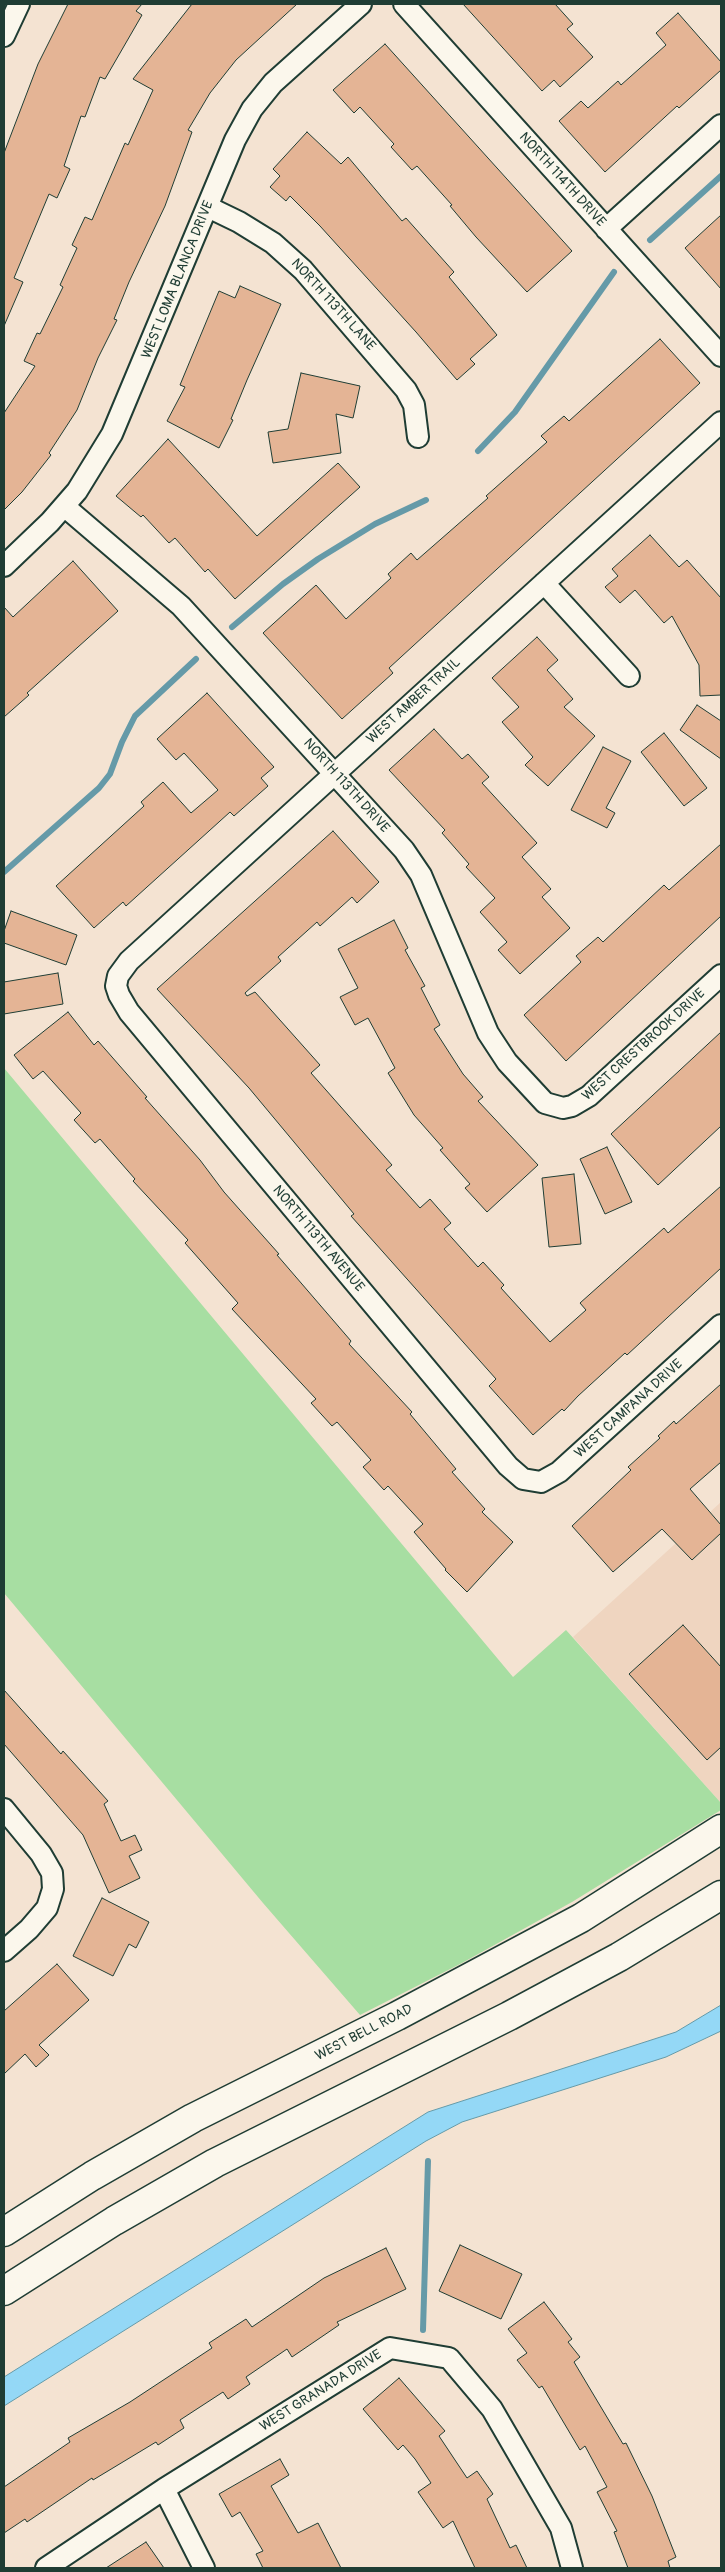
<!DOCTYPE html>
<style>
body{margin:0}
#map{position:relative;width:725px;height:2572px;overflow:hidden;background:#f4e3d2;font-family:Pangolin,sans-serif}
canvas{display:block}
.frame{position:absolute;inset:0;border:5px solid #1f3d34;pointer-events:none}
</style>
<div id="map">
<canvas width="725" height="2572"></canvas>
<div class="frame"></div>
</div>
<script>
const c = document.querySelector('canvas').getContext('2d');
c.lineJoin = 'round';
function fillPath(path, color) {
  c.fillStyle = color;
  c.fill(path, 'evenodd');
}
function poly(rows) {
  const path = new Path2D();
  for (const r of rows) {
    path.moveTo(r[0], r[1]);
    for (let i = 2; i < r.length; i += 2) path.lineTo(r[i], r[i + 1]);
  }
  return path;
}
function stroke(path, color, width, dash) {
  c.strokeStyle = color;
  c.lineWidth = width;
  c.lineCap = dash ? 'butt' : 'round';
  c.setLineDash(dash || []);
  c.stroke(path);
}
function write(font, color, halo, rows, align = 'center') {
  c.font = font + ' Pangolin,sans-serif';
  c.lineWidth = 5;
  c.setLineDash([]);
  c.textBaseline = 'middle';
  c.strokeStyle = halo;
  c.fillStyle = color;
  for (const [text, x, y, turn = 0] of rows) {
    c.save();
    c.translate(x, y);
    c.rotate((+turn || 0) * Math.PI / 180);
    c.textAlign = isNaN(turn) ? turn : align;
    if (halo) c.strokeText(text, 0, 0);
    c.fillText(text, 0, 0);
    c.restore();
  }
}
const built = poly([
 [721,1502,721,1803,573,1637]
]);
const green = poly([
 [4,1068,513,1677,566,1630,721,1803,721,1810,572,1902,462,1963,360,2015,263,1903,4,1593]
]);
const water = poly([
 [721,2005,721,2031,666,2057,462,2122,426,2141,4,2406,4,2377,428,2112,676,2032,721,2005]
]);
const stream = poly([
 [650,240,721,176],
 [478,451,515,412,614,272],
 [232,627,283,584,318,559,375,524,426,500],
 [4,872,99,788,110,774,122,742,135,716,196,659],
 [423,2330,428,2161]
]);
const building = poly([
 [68,4,142,4,136,11,142,15,105,79,100,77,85,117,81,116,64,166,70,169,57,198,49,194,14,278,23,282,4,326,4,153,38,64,68,4],
 [192,4,297,4,236,60,210,93,188,130,192,132,165,206,129,282,114,319,117,320,98,358,77,410,49,453,51,455,22,492,4,510,4,413,35,366,24,361,37,333,40,334,63,287,60,285,77,248,72,245,85,217,92,220,125,143,128,145,153,90,133,79,192,4],
 [463,4,555,4,573,24,567,29,593,57,560,87,554,80,542,91,463,4],
 [678,13,721,62,721,70,679,108,677,106,605,172,559,121,581,101,588,108,618,81,621,85,666,45,656,33,678,13],
 [385,44,572,251,527,292,476,237,450,206,452,205,417,166,412,170,391,147,394,144,360,107,354,113,333,90,385,44],
 [307,132,341,164,348,157,402,221,406,218,454,272,449,277,497,335,470,359,475,364,457,380,416,332,320,226,290,196,286,201,270,187,280,176,273,169,307,132],
 [721,215,721,289,685,248,721,215],
 [240,286,281,304,247,380,231,419,233,420,219,448,167,421,185,387,180,385,219,291,235,298,240,286],
 [660,339,700,383,389,668,393,673,342,719,263,633,316,585,346,619,391,578,388,574,411,553,417,560,488,498,486,496,547,442,541,436,564,416,569,421,660,339],
 [301,373,360,386,353,418,336,414,341,453,273,463,268,432,288,429,301,373],
 [168,439,257,536,338,463,360,487,235,599,208,569,205,572,175,538,169,543,143,515,141,517,116,496,168,439],
 [650,535,679,567,687,560,721,598,721,695,700,696,699,665,672,616,664,623,635,590,620,603,605,587,618,576,612,569,650,535],
 [73,561,118,611,27,693,29,695,4,717,4,607,13,617,73,561],
 [537,637,558,660,547,670,573,699,564,707,595,736,548,786,525,765,533,757,502,722,519,707,492,678,537,637],
 [207,693,274,767,261,778,268,786,234,816,230,812,126,906,123,902,94,928,56,886,144,806,141,802,163,782,191,813,218,790,184,753,176,760,157,739,207,693],
 [697,705,721,721,721,759,680,730,697,705],
 [434,729,462,759,468,754,489,777,482,783,537,843,522,857,551,889,542,897,570,928,520,974,498,950,507,942,480,912,495,898,466,867,469,864,442,833,445,830,389,770,434,729],
 [664,733,707,788,684,806,641,752,664,733],
 [603,747,631,761,606,808,615,813,607,828,571,810,603,747],
 [333,831,379,882,357,903,352,897,320,926,317,922,278,957,281,961,245,993,247,996,255,992,320,1065,311,1073,392,1165,386,1170,420,1208,430,1199,451,1223,444,1229,478,1267,483,1262,504,1285,501,1288,550,1342,586,1310,580,1303,664,1228,668,1233,721,1186,721,1268,627,1355,625,1353,578,1396,564,1411,562,1409,533,1435,489,1386,496,1379,351,1216,354,1214,249,1088,157,989,333,831],
 [721,844,721,916,566,1061,524,1015,581,962,576,956,598,937,603,942,664,885,669,890,721,844],
 [11,911,77,935,66,965,4,943,4,931,11,911],
 [394,920,408,948,405,950,425,986,421,988,440,1025,434,1029,463,1074,483,1097,478,1101,538,1165,487,1212,465,1188,470,1184,440,1150,443,1148,414,1115,388,1073,395,1068,368,1018,355,1025,340,997,358,988,338,949,394,920],
 [58,973,63,1004,4,1014,4,982,58,973],
 [68,1012,94,1045,98,1041,147,1097,145,1098,200,1160,224,1192,279,1254,277,1255,351,1341,349,1344,412,1412,410,1414,456,1469,452,1472,485,1509,482,1512,513,1542,467,1592,445,1570,446,1569,414,1532,423,1524,388,1486,384,1490,363,1467,371,1460,337,1422,332,1426,311,1403,316,1399,232,1309,238,1303,185,1243,188,1240,133,1181,135,1179,100,1139,95,1143,74,1120,81,1113,43,1071,33,1079,14,1055,68,1012],
 [721,1032,721,1126,658,1185,611,1134,721,1032],
 [607,1147,632,1202,605,1214,580,1159,607,1147],
 [574,1174,581,1244,549,1247,542,1178,574,1174],
 [721,1384,721,1462,690,1489,721,1525,721,1533,692,1560,662,1529,613,1572,572,1526,631,1470,628,1467,660,1438,658,1436,674,1421,676,1424,721,1384],
 [683,1625,721,1667,721,1747,707,1760,629,1674,683,1625],
 [4,1690,61,1754,63,1751,108,1801,104,1804,121,1841,135,1835,142,1850,129,1856,140,1878,109,1893,83,1835,4,1744,4,1690],
 [102,1898,149,1922,136,1948,129,1944,113,1976,73,1956,102,1898],
 [57,1964,89,2000,39,2045,49,2055,36,2067,25,2054,4,2074,4,2011,57,1964],
 [460,2245,522,2274,501,2319,439,2291,460,2245],
 [386,2248,406,2289,337,2322,339,2325,292,2357,287,2349,246,2377,250,2384,228,2399,223,2392,180,2420,184,2428,158,2445,156,2442,93,2480,92,2478,27,2522,25,2519,4,2533,4,2487,70,2442,68,2438,130,2402,212,2348,209,2343,246,2319,252,2327,324,2278,386,2248],
 [544,2302,572,2339,568,2342,580,2357,574,2362,623,2444,626,2443,652,2496,676,2557,668,2561,670,2568,628,2568,614,2532,617,2531,597,2492,607,2487,585,2446,580,2450,542,2386,539,2388,517,2360,527,2353,508,2329,544,2302],
 [399,2378,445,2431,439,2436,467,2478,477,2471,493,2494,487,2499,510,2548,516,2545,527,2568,475,2568,453,2521,443,2528,418,2492,431,2483,415,2459,403,2445,398,2450,363,2409,399,2378],
 [280,2459,289,2475,271,2486,298,2533,318,2523,341,2568,263,2568,256,2554,263,2551,240,2512,232,2517,219,2494,280,2459],
 [146,2542,164,2568,106,2568,146,2542]
]);
const minor = poly([
 [404,4,721,356],
 [4,36,19,4],
 [208,207,239,222,273,243,303,270,406,390,414,405,418,437],
 [606,229,721,125],
 [721,422,129,961,118,976,116,986,119,995,129,1012,508,1466,523,1479,541,1482,559,1472,721,1325],
 [64,506,181,606,404,850,421,875,488,1033,507,1062,545,1103,563,1108,572,1106,589,1096,721,975],
 [4,566,50,522,77,491,112,434,235,140,252,109,273,83,361,4],
 [544,583,629,676],
 [4,1809,41,1854,52,1873,53,1889,47,1908,29,1929,4,1951],
 [164,2489,204,2568],
 [46,2568,164,2489,390,2348,449,2358,492,2409,561,2528,572,2568]
]);
const primary = poly([
 [4,2232,92,2176,193,2118,397,2016,581,1918,721,1829],
 [4,2291,114,2221,215,2163,509,2016,619,1957,721,1895]
]);
const streetNames = [
 ["NORTH 114TH DRIVE",562,180,48],
 ["WEST LOMA BLANCA DRIVE",178,280,-68],
 ["NORTH 113TH LANE",333,305,48],
 ["WEST AMBER TRAIL",414,701,-42],
 ["NORTH 113TH DRIVE",346,786,48],
 ["WEST CRESTBROOK DRIVE",644,1045,-42],
 ["NORTH 113TH AVENUE",318,1239,50],
 ["WEST CAMPANA DRIVE",629,1409,-42],
 ["WEST BELL ROAD",364,2033,-27],
 ["WEST GRANADA DRIVE",321,2391,-32]
];
fillPath(built, '#efd5c0');
fillPath(green, '#a7dea2');
fillPath(water, '#94d8f6');
stroke(water, '#659aa8', 1);
stroke(stream, '#659aa8', 6);
fillPath(building, '#e4b495');
stroke(building, '#1f3d34', 1);
stroke(minor, '#1f3d34', 24);
stroke(primary, '#1f3d34', 31);
stroke(minor, '#fbf7ec', 20);
stroke(primary, '#fbf7ec', 28);
write('14px', '#1f3d34', '#fbf7ec', streetNames);
</script>
